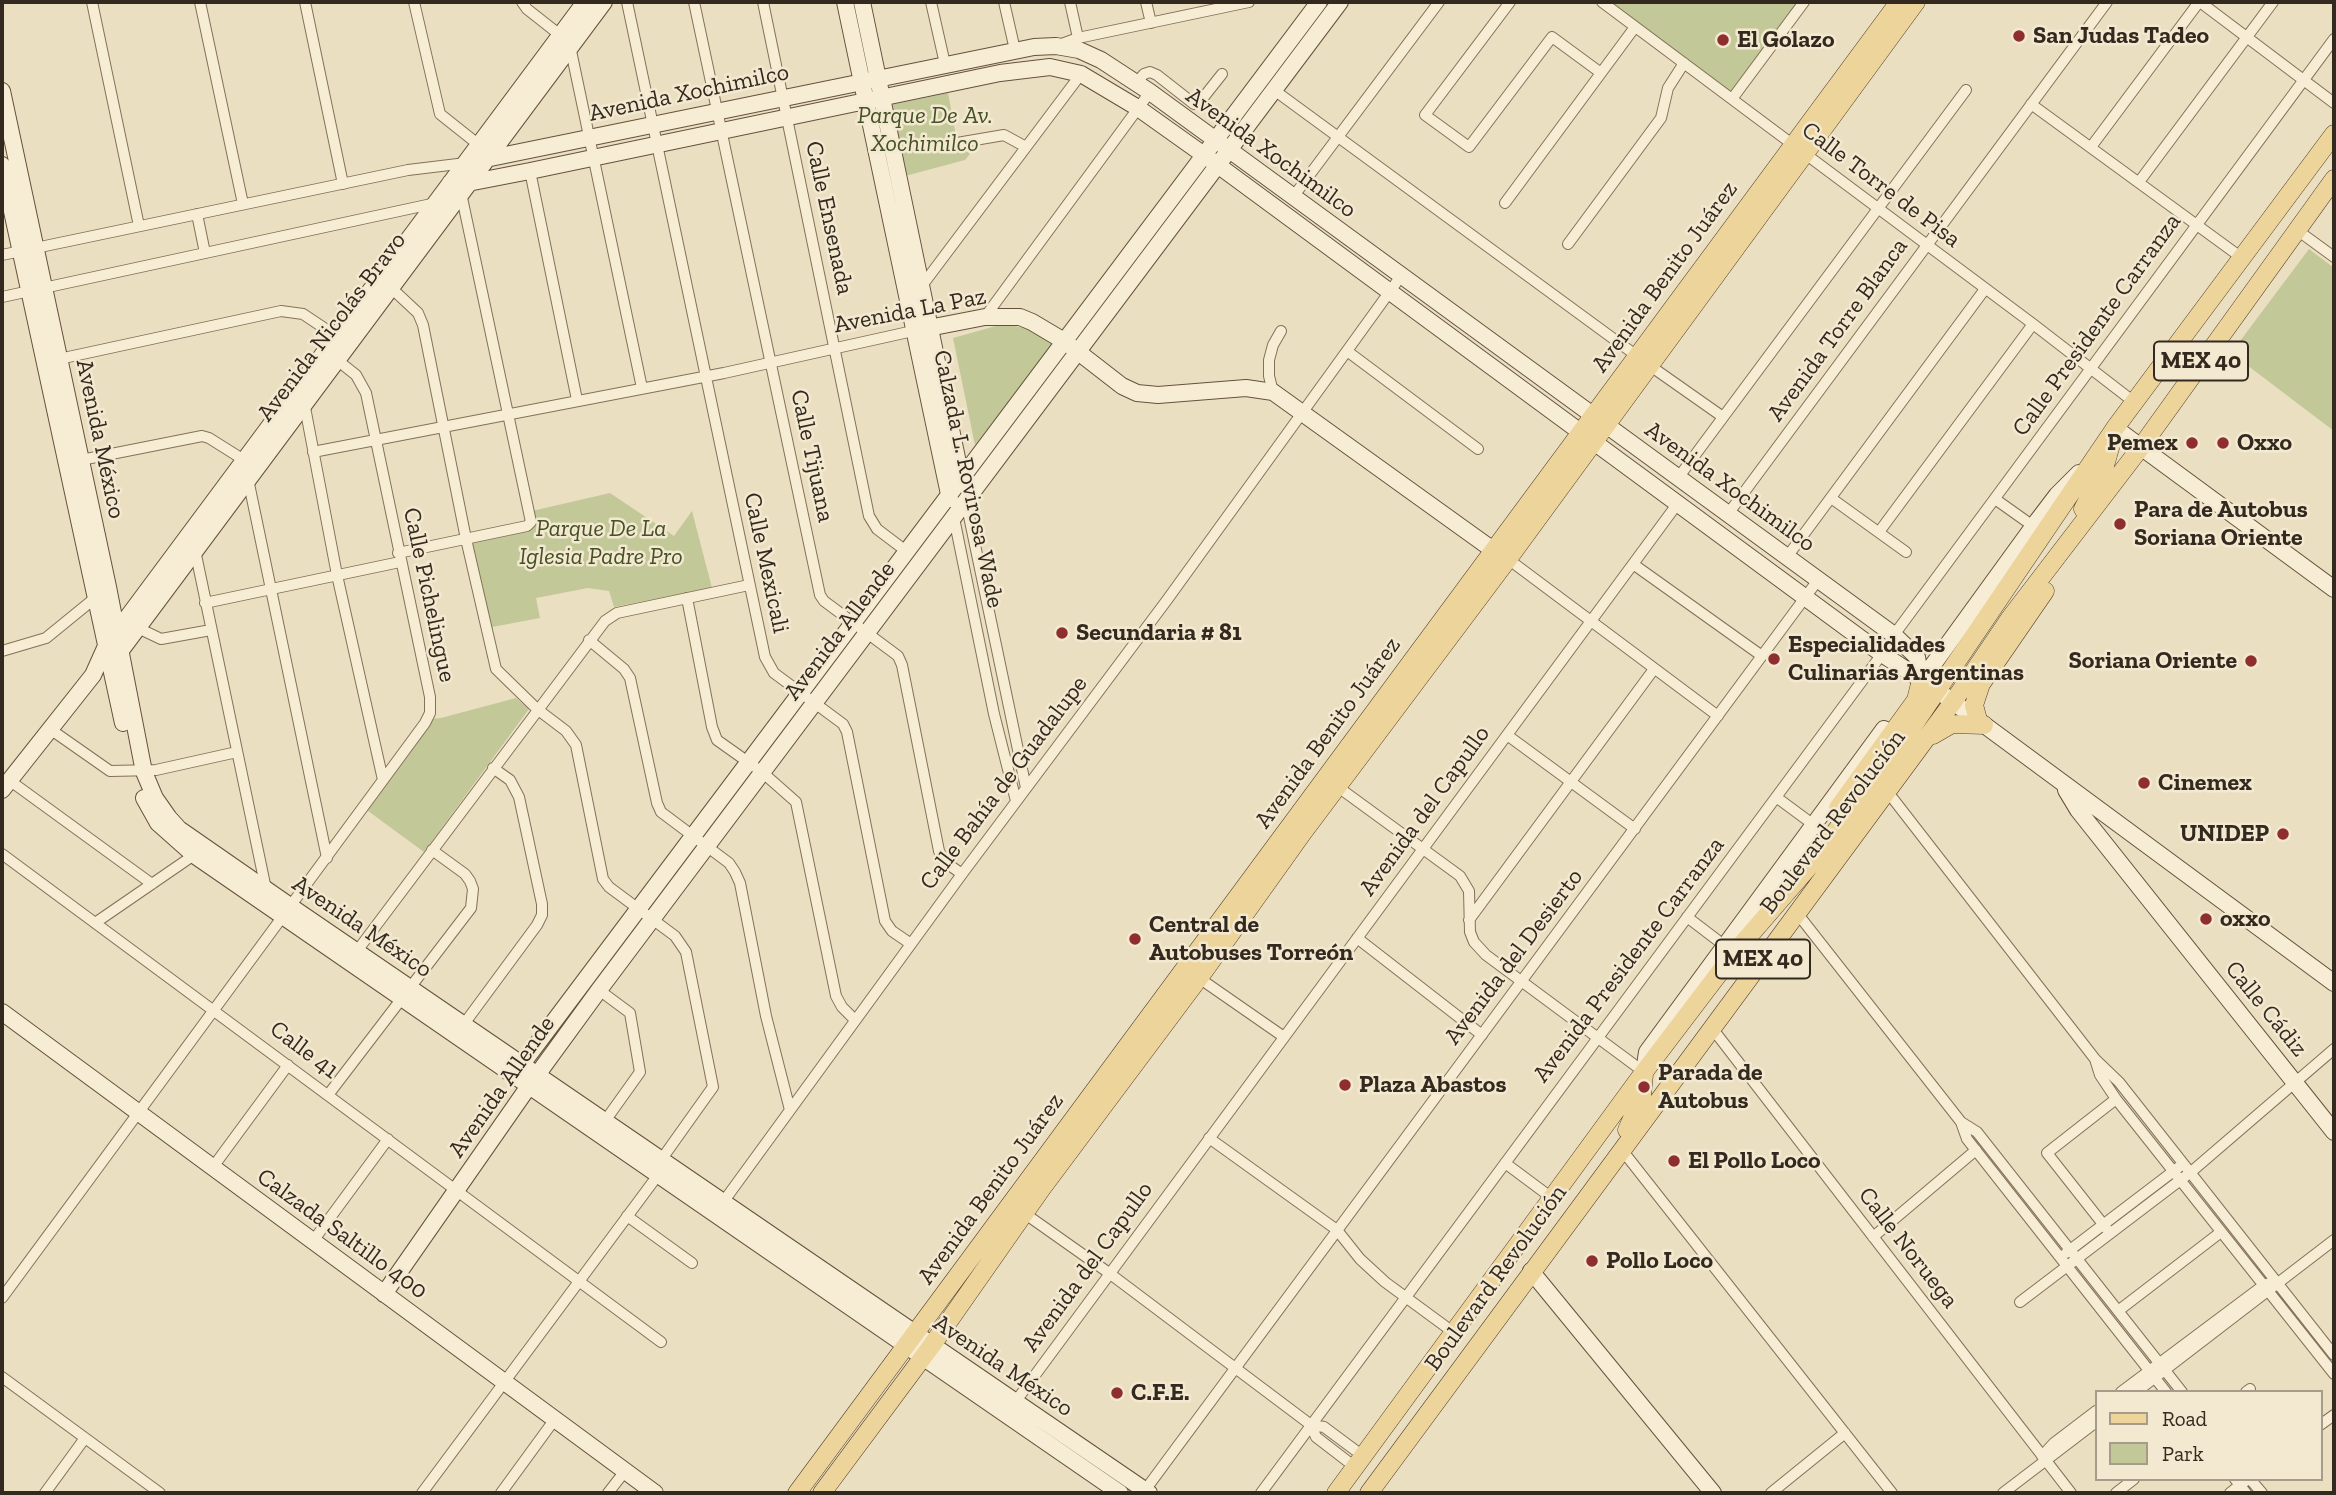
<!DOCTYPE html>
<meta charset="utf-8">
<style>
body{margin:0}
#map{position:relative;width:2336px;height:1495px;overflow:hidden;background:#ebdfc2;font-family:"Zilla Slab",serif}
canvas{display:block}
.frame{position:absolute;inset:0;border:4px solid #34291e;pointer-events:none}
.legend{position:absolute;left:2095px;top:1390px;width:228px;height:91px;box-sizing:border-box;background:#f3e9d1;border:2px solid #a79c89;margin:0;padding:9px 12px;list-style:none;font-size:21px;color:#34291e}
.legend li{display:flex;align-items:center;gap:14px;height:35px}
.legend b{width:35px;border:2px solid #a79c89}
</style>
<div id="map">
<canvas width="2336" height="1495"></canvas>
<div class="frame"></div>
<ul class="legend">
<li><b style="height:9px;background:#edd49b"></b>Road</li>
<li><b style="height:19px;background:#c2c897"></b>Park</li>
</ul>
</div>
<script>
const c = document.querySelector('canvas').getContext('2d');
c.lineJoin = 'round';
function fillPath(path, color) {
  c.fillStyle = color;
  c.fill(path, 'evenodd');
}
function poly(rows) {
  const path = new Path2D();
  for (const r of rows) {
    path.moveTo(r[0], r[1]);
    for (let i = 2; i < r.length; i += 2) path.lineTo(r[i], r[i + 1]);
  }
  return path;
}
function stroke(path, color, width, dash) {
  c.strokeStyle = color;
  c.lineWidth = width;
  c.lineCap = dash ? 'butt' : 'round';
  c.setLineDash(dash || []);
  c.stroke(path);
}
function write(font, color, halo, rows, align = 'center') {
  c.font = font + ' "Zilla Slab",serif';
  c.lineWidth = 5;
  c.setLineDash([]);
  c.textBaseline = 'middle';
  c.strokeStyle = halo;
  c.fillStyle = color;
  for (const [text, x, y, turn = 0] of rows) {
    c.save();
    c.translate(x, y);
    c.rotate((+turn || 0) * Math.PI / 180);
    c.textAlign = isNaN(turn) ? turn : align;
    if (halo) c.strokeText(text, 0, 0);
    c.fillText(text, 0, 0);
    c.restore();
  }
}
const green = poly([
 [1607,2,1799,2,1731,92],
 [948,93,957,141,970,154,965,160,905,176,890,105],
 [2309,249,2334,268,2334,431,2231,353],
 [1003,324,1030,329,1053,343,975,445,953,338],
 [610,493,674,536,692,511,712,588,614,607,609,591,588,588,536,598,540,618,487,628,468,540,534,526,532,511],
 [516,698,529,709,424,852,364,808,429,719,441,718]
]);
const street = poly([
 [92,2,139,226],
 [200,2,243,204],
 [305,2,343,184],
 [414,2,440,114,479,145],
 [522,2,527,9,560,35],
 [627,2,765,657,774,673,843,724,847,732,885,921,892,931,911,944],
 [694,2,820,595,824,601,898,656,902,665,939,851,945,862,962,874],
 [763,2,869,516,877,529,906,551],
 [931,2,945,64],
 [1004,2,1015,50],
 [1070,2,1078,38],
 [1146,2,1151,23],
 [1510,2,1425,115,1469,147,1552,37,1601,73],
 [1602,2,2033,324,2134,402],
 [2200,2,2334,103],
 [1059,45,1078,38,1249,2],
 [570,46,642,388],
 [1136,83,1144,74,1150,72,1157,75,1194,104,1199,103,1222,74],
 [1274,90,1637,356],
 [1732,99,1804,2],
 [2031,104,2242,258],
 [957,143,1004,135,1026,147],
 [2091,147,2199,2],
 [530,171,577,400],
 [2139,182,2273,2],
 [1293,197,1439,2],
 [1505,203,1635,27],
 [197,214,205,253],
 [2297,230,2334,257],
 [1568,244,1661,118,1668,88,1684,63],
 [2,255,408,170,466,163],
 [387,284,418,313,423,325,466,539,496,669,537,709,566,731,576,745,603,879,609,887,675,936,686,952,713,1087,661,1160,658,1175,422,1493],
 [921,287,1081,74],
 [2,297,436,203],
 [985,317,1150,92],
 [1347,351,1478,449],
 [59,359,281,311,303,314,336,336],
 [1649,365,1723,417],
 [1273,392,1269,376,1269,360,1273,345,1281,331],
 [304,402,337,575,383,780],
 [313,452,724,373,913,331],
 [81,460,202,436,209,438,244,460],
 [1678,478,1966,90],
 [248,479,327,858],
 [1831,498,1906,552],
 [1995,499,2033,526],
 [966,502,1026,788],
 [1728,514,2107,2],
 [954,518,994,714,1016,801],
 [1879,532,2033,324],
 [195,550,266,889],
 [398,553,527,526,531,522,461,193],
 [1787,557,1985,289],
 [1508,559,1718,716],
 [1633,564,1762,656],
 [687,598,712,727,717,740,762,772,796,802,836,996,842,1007,855,1020],
 [205,603,400,562],
 [138,628,161,639,211,630],
 [1894,635,2334,39],
 [589,640,624,669,630,678,657,803,661,812,729,863,735,872,740,883,766,1016,790,1110],
 [2,651,46,638,100,594],
 [50,729,110,771,156,770,237,752],
 [1507,735,1635,829],
 [9,780,152,884],
 [1338,787,1460,876,1469,891,1470,932,1474,942,1486,955,1644,1072],
 [1887,791,2095,1059,2119,1082,2334,1355],
 [1776,797,1822,831],
 [2,854,661,1342],
 [1797,913,1961,1122,1967,1139,2166,1392],
 [1687,917,1725,946],
 [1469,920,1654,669],
 [95,923,194,855,197,850],
 [1357,938,1482,1035],
 [354,955,605,621,617,613,749,585],
 [1199,978,1284,1037],
 [599,990,630,1013,640,1072,605,1121],
 [464,1024,537,925,542,915,542,904,519,797,510,780,493,768],
 [1712,1028,2071,1493],
 [2095,1059,2100,1075,2116,1099,2334,1374],
 [328,1095,471,908,473,889,470,881,465,874,432,850],
 [1961,1122,1977,1132,2182,1392],
 [1209,1138,1337,1230,1360,1259,1385,1282,1453,1332],
 [1622,1150,1892,1493],
 [1505,1163,1552,1198],
 [213,1167,288,1065],
 [721,1205,962,874,1167,600,1401,276],
 [1024,1213,1109,1273,1311,1425,1324,1427,1363,1456],
 [627,1216,692,1263],
 [2110,1233,2047,1153,2116,1099],
 [1873,1237,1976,1150],
 [313,1241,388,1139],
 [2066,1253,2179,1167],
 [2,1298,425,723,430,713,430,697,366,393,356,375,332,356],
 [2020,1302,2191,1172,2334,1049],
 [2118,1311,2221,1232],
 [2,1377,160,1493],
 [2121,1392,2264,1285,2270,1283],
 [2136,1392,2334,1240],
 [2246,1392,2250,1389],
 [1013,1405,1678,503],
 [1311,1425,1316,1437,1355,1467],
 [2320,1425,2334,1415],
 [2042,1456,2054,1443,2096,1411],
 [2235,1479,2246,1493],
 [2250,1479,2262,1493],
 [45,1493,85,1438],
 [501,1493,555,1419],
 [608,1493,625,1471],
 [1143,1493,1818,580],
 [1261,1493,1882,654],
 [1771,1493,1845,1433],
 [2003,1493,2096,1422],
 [2116,1493,2134,1479],
 [2230,1493,2248,1479]
]);
const secondary = poly([
 [845,2,950,499],
 [862,2,962,482],
 [2,91,108,587,144,772,155,798,169,818,179,829,290,906,1149,1493],
 [466,163,1034,47,1056,46,1079,50,1101,60,1150,92,1894,635,1917,657,1921,680],
 [2,165,123,723],
 [450,183,468,183,530,171,1000,73,1050,67,1081,74,1138,108,1204,155,1882,654,1937,690,2334,983],
 [913,331,985,317,1020,317,1032,322,1064,341,1122,386,1137,393,1158,395,1246,388,1273,392,1493,550],
 [2115,428,2334,589],
 [116,657,604,2],
 [1919,684,2038,520,2057,495,2079,473],
 [2,790,93,675,106,646,585,2],
 [2066,790,2078,810,2334,1132],
 [144,798,158,823,194,855,1120,1493],
 [2,1012,655,1493],
 [516,1072,1319,2],
 [1644,1072,1647,1052,1884,729],
 [1531,1271,1713,1493],
 [384,1294,529,1086,599,990,1340,2]
]);
const primary = poly([
 [2083,509,2104,469,2112,441],
 [1978,720,1974,705,1981,684,2045,591],
 [1933,735,1952,724,1984,725],
 [1838,808,1916,700,1921,680],
 [1627,1130,1642,1096,1644,1074],
 [797,1493,1899,2],
 [822,1493,932,1345,1042,1188,1199,978,1304,831,1508,559,1916,2],
 [1336,1493,1644,1072,1736,951,1813,862,1909,732,2115,428,2334,134],
 [1369,1493,1953,702,2010,618,2141,447,2334,179]
]);
const markers = [
 [2019,36,7,"#8f2e2e"],
 [1723,40,7,"#8f2e2e"],
 [2192,443,7,"#8f2e2e"],
 [2223,443,7,"#8f2e2e"],
 [2120,524,7,"#8f2e2e"],
 [1062,633,7,"#8f2e2e"],
 [1774,659,7,"#8f2e2e"],
 [2251,661,7,"#8f2e2e"],
 [2144,783,7,"#8f2e2e"],
 [2283,834,7,"#8f2e2e"],
 [2206,919,7,"#8f2e2e"],
 [1135,939,7,"#8f2e2e"],
 [1345,1085,7,"#8f2e2e"],
 [1644,1087,7,"#8f2e2e"],
 [1674,1161,7,"#8f2e2e"],
 [1592,1261,7,"#8f2e2e"],
 [1117,1393,7,"#8f2e2e"]
];
const shields = [
 [2201,361,94],
 [1763,959,94]
];
const shieldNames = [
 ["MEX 40",2201,361],
 ["MEX 40",1763,959]
];
const poiNames = [
 ["San Judas Tadeo",2033,36],
 ["El Golazo",1737,40],
 ["Pemex",2178,443,"right"],
 ["Oxxo",2237,443],
 ["Para de Autobus",2134,510],
 ["Soriana Oriente",2134,538],
 ["Secundaria # 81",1076,633],
 ["Especialidades",1788,645],
 ["Culinarias Argentinas",1788,673],
 ["Soriana Oriente",2237,661,"right"],
 ["Cinemex",2158,783],
 ["UNIDEP",2269,834,"right"],
 ["oxxo",2220,919],
 ["Central de",1149,925],
 ["Autobuses Torreón",1149,953],
 ["Parada de",1658,1073],
 ["Autobus",1658,1101],
 ["Plaza Abastos",1359,1085],
 ["El Pollo Loco",1688,1161],
 ["Pollo Loco",1606,1261],
 ["C.F.E.",1131,1393]
];
const streetNames = [
 ["Avenida Xochimilco",689,93,-12],
 ["Avenida Xochimilco",1271,153,36],
 ["Calle Torre de Pisa",1881,185,37],
 ["Calle Ensenada",829,218,78],
 ["Avenida Benito Juárez",1665,277,-54],
 ["Avenida La Paz",910,311,-11],
 ["Calle Presidente Carranza",2097,325,-54],
 ["Avenida Nicolás Bravo",332,327,-53],
 ["Avenida Torre Blanca",1838,330,-54],
 ["Avenida México",100,439,78],
 ["Calle Tijuana",812,456,78],
 ["Calzada L. Rovirosa Wade",968,479,78],
 ["Avenida Xochimilco",1730,487,36],
 ["Calle Mexicali",766,563,78],
 ["Calle Pichelingue",429,595,78],
 ["Avenida Allende",840,631,-53],
 ["Avenida Benito Juárez",1328,733,-54],
 ["Calle Bahía de Guadalupe",1004,783,-53],
 ["Avenida del Capullo",1425,811,-54],
 ["Boulevard Revolución",1833,822,-53],
 ["Avenida México",362,927,34],
 ["Avenida del Desierto",1514,957,-53],
 ["Avenida Presidente Carranza",1629,960,-53],
 ["Calle Cádiz",2266,1009,51],
 ["Calle 41",304,1050,37],
 ["Avenida Allende",502,1087,-55],
 ["Avenida Benito Juárez",991,1189,-54],
 ["Calzada Saltillo 400",342,1234,36],
 ["Calle Noruega",1908,1248,52],
 ["Avenida del Capullo",1088,1267,-54],
 ["Boulevard Revolución",1496,1278,-54],
 ["Avenida México",1003,1366,34]
];
const parkNames = [
 ["Parque De Av.",925,116],
 ["Xochimilco",925,144],
 ["Parque De La",601,529],
 ["Iglesia Padre Pro",601,557]
];
fillPath(green, '#c2c897');
stroke(street, '#84715a', 12);
stroke(secondary, '#65523d', 18);
stroke(primary, '#513f2e', 19);
stroke(street, '#f6edd4', 10);
stroke(secondary, '#f6edd4', 16);
stroke(primary, '#edd49b', 18);
for (const [x, y, r, color] of markers) {
  const dot = new Path2D();
  dot.arc(x, y, r, 0, 2 * Math.PI);
  c.fillStyle = color;
  c.fill(dot);
  stroke(dot, '#f3e9d1', 2.5);
}
for (const [x, y, w] of shields) {
  const box = new Path2D();
  box.roundRect(x - w / 2, y - 19.5, w, 39, 5);
  c.fillStyle = '#f3e9d1';
  c.fill(box);
  stroke(box, '#34291e', 2);
}
write('bold 23px', '#34291e', null, shieldNames);
write('bold 24px', '#34291e', '#f3e9d1', poiNames, 'left');
write('24px', '#34291e', '#f3e9d1', streetNames);
write('italic 24px', '#455025', '#f3e9d1', parkNames);
</script>
